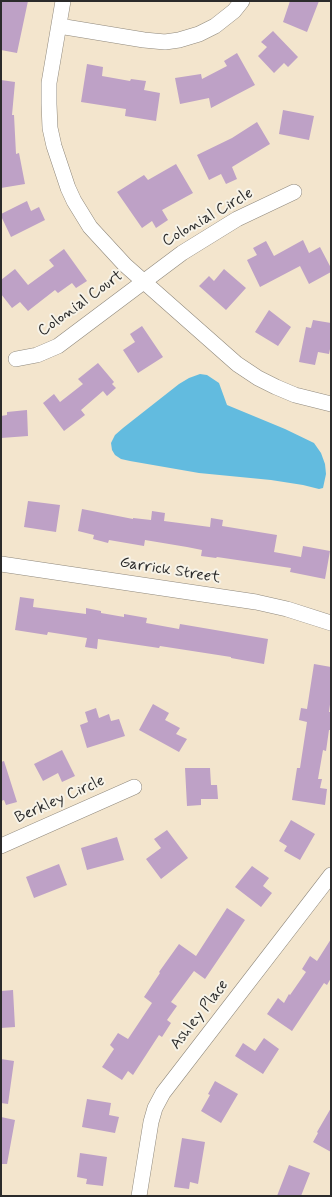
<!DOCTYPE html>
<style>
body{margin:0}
#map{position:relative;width:332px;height:1197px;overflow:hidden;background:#f3e5cd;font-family:Mynerve,sans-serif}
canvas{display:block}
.frame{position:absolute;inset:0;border:2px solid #2b2b2b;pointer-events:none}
</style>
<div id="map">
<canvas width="332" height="1197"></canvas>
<div class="frame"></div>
</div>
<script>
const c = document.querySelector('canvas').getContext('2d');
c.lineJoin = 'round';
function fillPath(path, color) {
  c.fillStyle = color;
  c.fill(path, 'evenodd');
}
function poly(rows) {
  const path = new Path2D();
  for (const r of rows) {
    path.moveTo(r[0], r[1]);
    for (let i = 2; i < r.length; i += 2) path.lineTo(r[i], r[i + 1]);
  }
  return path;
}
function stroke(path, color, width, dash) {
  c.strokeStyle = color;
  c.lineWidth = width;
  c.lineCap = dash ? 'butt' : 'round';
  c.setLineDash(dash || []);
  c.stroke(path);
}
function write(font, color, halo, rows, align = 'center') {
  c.font = font + ' Mynerve,sans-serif';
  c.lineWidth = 4;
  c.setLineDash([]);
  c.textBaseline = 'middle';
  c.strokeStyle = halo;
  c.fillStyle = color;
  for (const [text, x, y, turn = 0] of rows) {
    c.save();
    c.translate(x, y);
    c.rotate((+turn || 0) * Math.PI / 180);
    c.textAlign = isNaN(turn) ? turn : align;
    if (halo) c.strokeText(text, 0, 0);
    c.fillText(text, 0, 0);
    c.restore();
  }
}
const water = poly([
 [200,374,207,375,219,383,227,405,285,429,314,443,321,453,325,464,326,474,323,488,319,489,303,485,271,480,199,473,130,461,121,459,115,455,112,450,111,443,115,435,123,428,179,384,189,378]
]);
const building = poly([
 [1,1,28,1,17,53,1,50],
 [290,1,319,1,307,32,283,22],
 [273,31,298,57,288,67,284,63,274,73,258,56,267,47,261,42],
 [237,53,255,85,211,108,209,98,180,104,175,78,201,74,202,79,227,66,224,61],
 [87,64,103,67,102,76,130,81,131,79,146,81,144,90,160,93,156,121,125,116,126,109,81,102],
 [1,80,15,82,12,115,14,115,16,154,19,153,25,184,1,188],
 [283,110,314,116,309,140,279,134],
 [257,122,270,144,232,167,237,179,226,184,221,174,209,180,197,155,232,138],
 [176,164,193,193,162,210,168,220,156,228,152,221,142,228,117,192,144,175,148,180],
 [27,201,31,211,39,207,45,220,11,237,1,216,1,214],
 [303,240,309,253,320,247,331,268,331,272,309,284,300,266,260,287,247,260,257,255,253,248,266,241,274,256],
 [64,249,87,281,76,288,72,283,58,293,55,290,28,311,20,302,12,308,1,294,1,280,15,269,28,285,54,266,49,260],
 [224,269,246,288,226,310,199,286,209,276,214,281],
 [269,310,291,327,278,346,255,332],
 [313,320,331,323,331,344,329,354,318,352,315,365,299,362,306,327,311,328],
 [142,326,163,357,138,373,123,350,135,342,130,334],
 [98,363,114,382,112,384,116,388,107,396,103,391,81,410,85,415,64,431,43,403,54,394,60,402,83,384,78,379],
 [27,410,28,436,1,438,1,416,7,415,7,412],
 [28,501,60,505,56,532,24,527],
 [82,509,133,519,133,518,151,520,152,511,165,513,164,521,210,527,211,518,223,520,222,526,277,535,274,552,301,557,303,546,330,551,325,579,290,572,291,568,217,557,216,558,201,556,202,550,187,547,145,540,144,546,109,540,108,543,93,539,94,535,78,531],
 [20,597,34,599,33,607,86,614,86,608,101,611,101,613,124,617,124,614,147,618,146,623,179,629,180,624,268,639,264,664,231,658,231,657,160,646,159,648,98,639,97,649,85,647,87,638,48,632,47,635,15,630],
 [314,664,331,667,331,697,329,712,331,712,331,730,329,730,326,751,323,750,318,779,322,779,320,788,327,789,325,805,292,800,297,768,300,768,307,722,299,720,301,708,307,709],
 [153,704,169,713,165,720,180,728,176,734,187,739,179,752,139,730],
 [96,708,99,718,109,714,111,721,119,719,125,736,87,748,80,725,88,722,85,712],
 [62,750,75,776,62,782,58,773,43,781,34,764],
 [4,761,17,802,6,805,4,800,1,801,1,762],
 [185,768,210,768,211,785,217,785,218,799,201,799,201,805,187,806],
 [291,820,315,834,300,860,284,851,287,846,279,841],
 [167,830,188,858,161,879,146,859,161,848,154,839],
 [117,837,124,860,87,870,81,848],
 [59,864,67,885,34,898,26,877],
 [252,866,269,878,263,886,272,893,261,907,235,887],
 [227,908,245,920,205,979,194,971,171,1002,177,1006,167,1020,171,1023,162,1037,159,1035,133,1075,128,1071,122,1080,102,1067,114,1049,110,1045,118,1033,128,1039,152,1003,144,997,160,973,159,972,179,944,196,956],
 [331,939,331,978,327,985,324,983,292,1031,267,1014,278,998,284,1003,289,994,290,995,306,972,302,969,310,956,317,961],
 [13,990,15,1027,1,1028,1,991],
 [264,1038,279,1049,263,1074,235,1056,243,1043,255,1051],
 [1,1059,14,1061,8,1104,1,1103],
 [215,1081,238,1094,221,1123,201,1111,210,1095,208,1094],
 [87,1099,111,1103,109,1115,119,1117,115,1133,82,1127],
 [331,1108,331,1152,313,1142,318,1133,317,1132],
 [1,1117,15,1120,7,1164,1,1164],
 [182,1138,205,1142,198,1184,190,1182,189,1189,174,1187],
 [80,1153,107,1157,103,1186,86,1184,87,1179,77,1177],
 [289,1165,310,1173,301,1196,277,1196]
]);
const street = poly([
 [63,1,49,83,49,104,50,128,54,146,68,188,74,201,90,227,125,265,237,364,258,378,276,387,295,395,331,404],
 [59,26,144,40,165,42,179,40,199,34,215,26,234,11,242,1],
 [16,359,37,355,58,346,182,253,237,219,294,192],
 [1,564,256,602,287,609,331,623],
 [1,846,134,787],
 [139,1196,151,1122,155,1108,163,1093,331,875]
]);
const streetNames = [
 ["Colonial Circle",208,218,-30],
 ["Colonial Court",81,304,-36],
 ["Garrick Street",170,571,9],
 ["Berkley Circle",60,800,-24],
 ["Ashley Place",200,1015,-52]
];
fillPath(water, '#62bbdf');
fillPath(building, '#bea1c6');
stroke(street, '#8f887c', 16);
stroke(street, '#fff', 15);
write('16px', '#2b2b2b', '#f7f3e8', streetNames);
</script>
